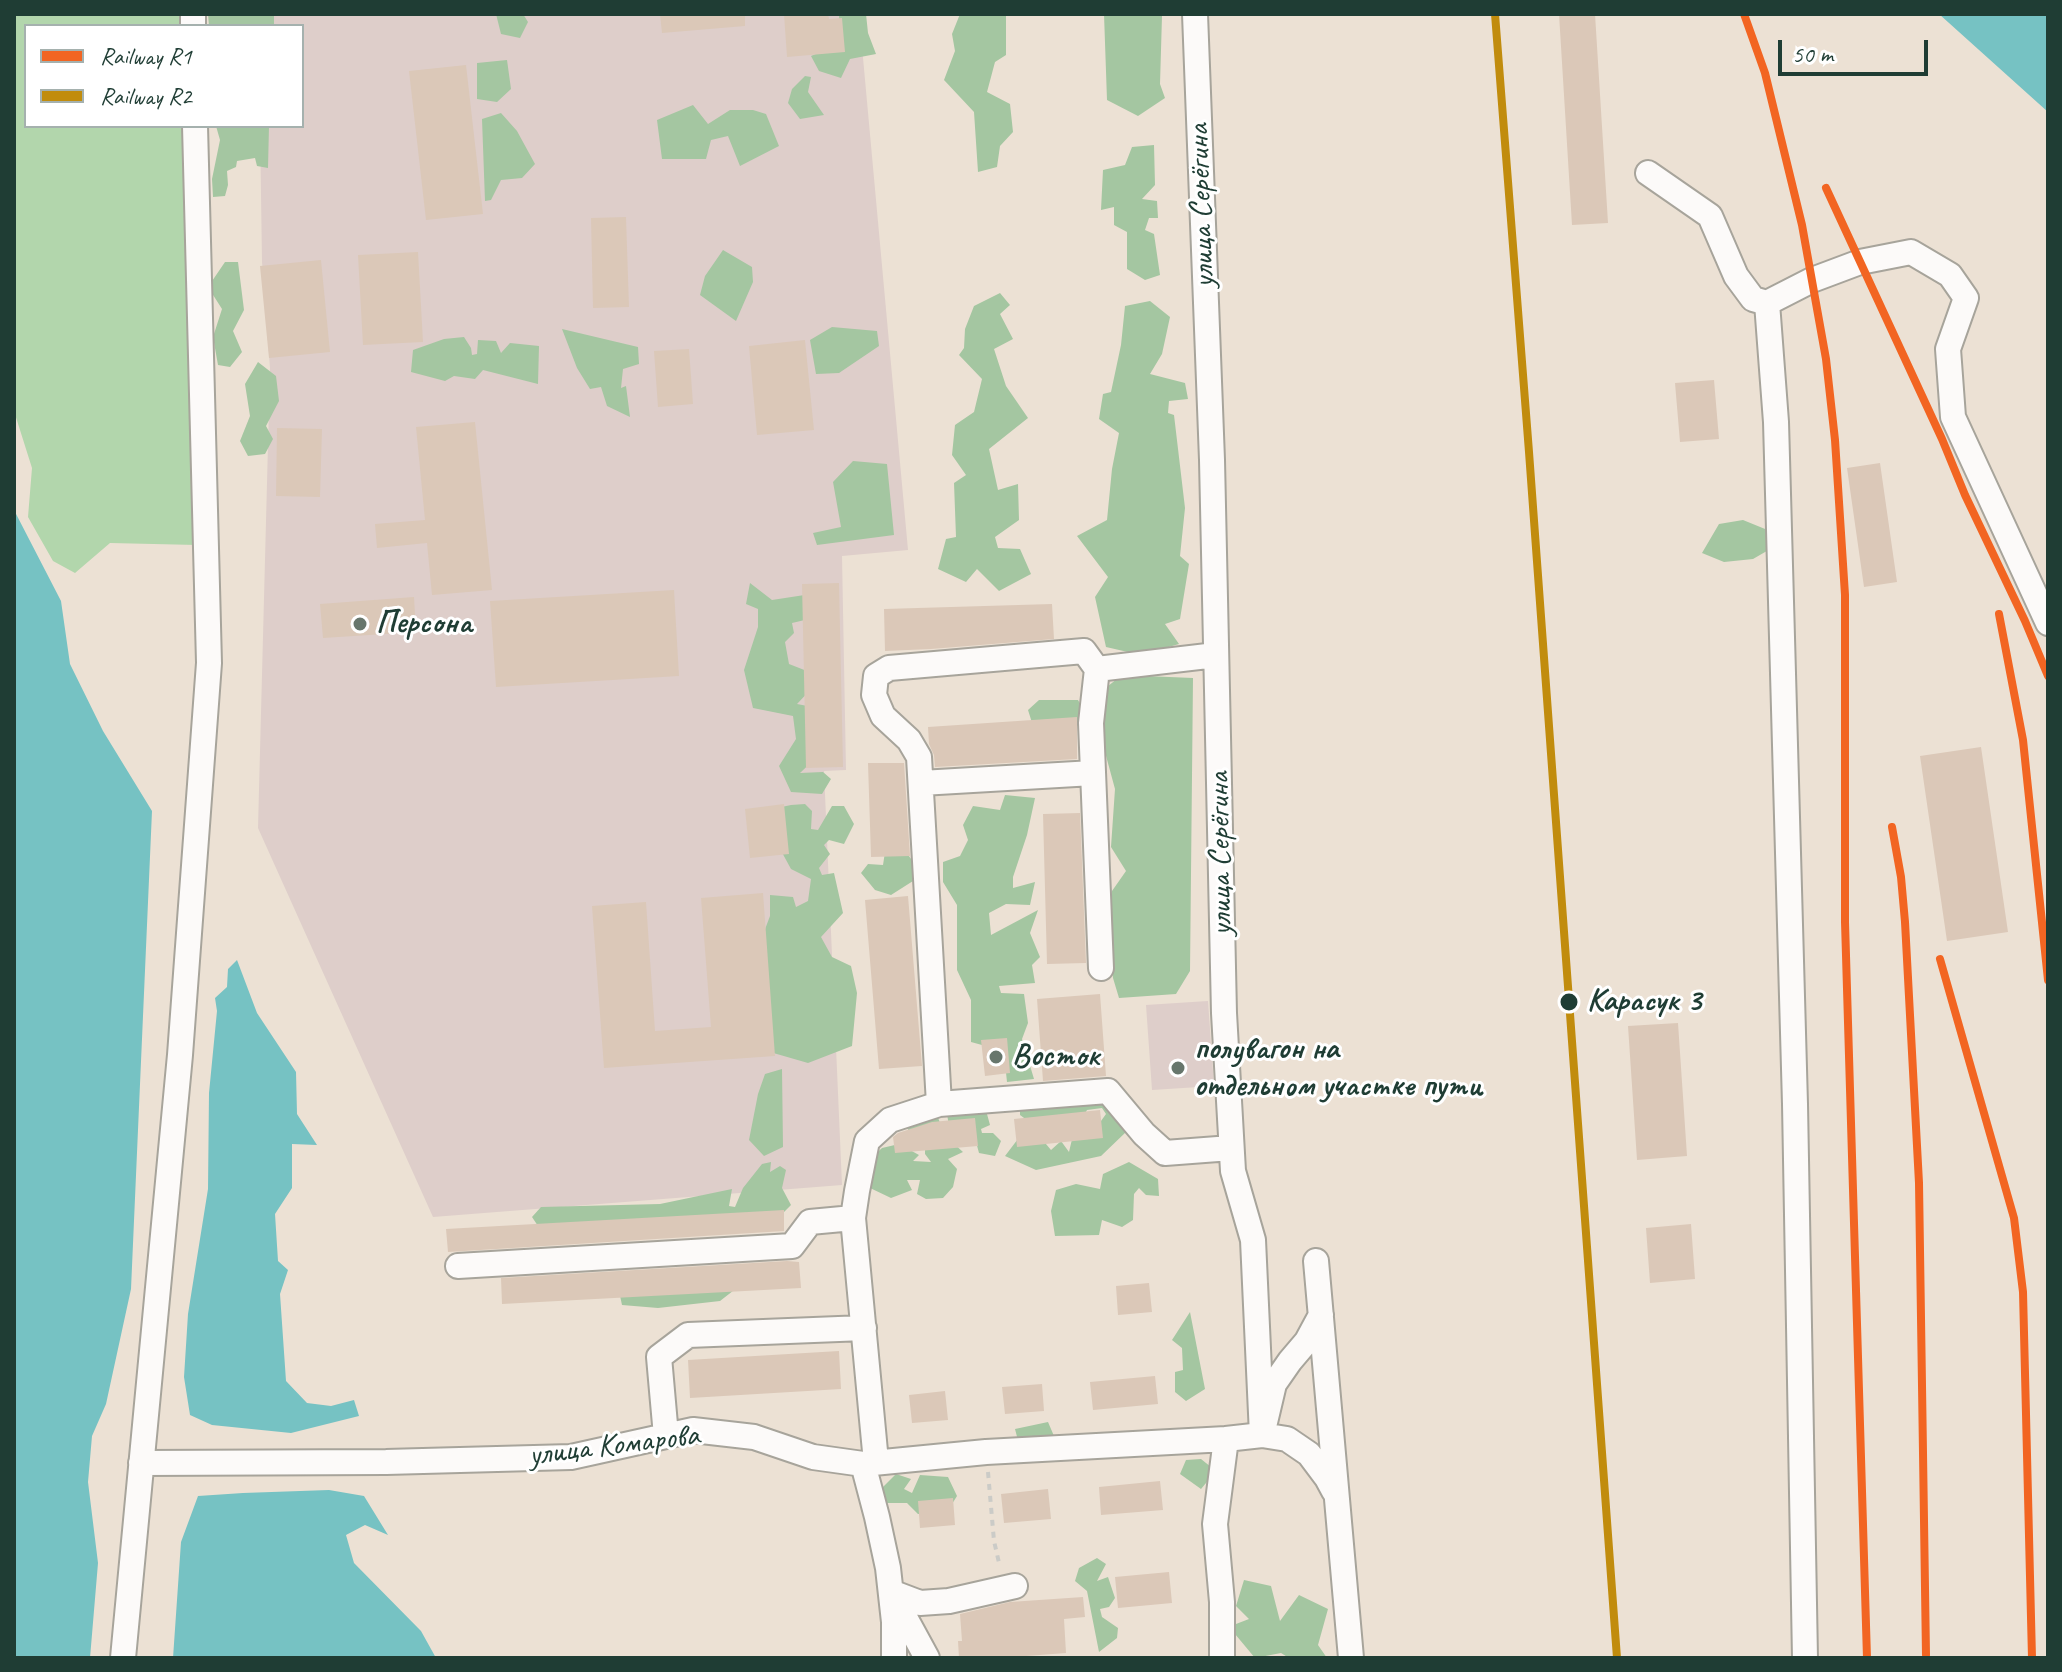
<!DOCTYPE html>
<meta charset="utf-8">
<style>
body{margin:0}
#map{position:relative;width:2062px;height:1672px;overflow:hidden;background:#ece1d4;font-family:Caveat,sans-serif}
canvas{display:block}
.frame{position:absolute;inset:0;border:16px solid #1f3d34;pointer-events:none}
.legend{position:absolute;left:24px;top:24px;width:280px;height:104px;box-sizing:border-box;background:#fff;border:2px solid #a5b1ae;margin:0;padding:10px 14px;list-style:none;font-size:24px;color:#1f3d34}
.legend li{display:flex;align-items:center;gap:16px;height:40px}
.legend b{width:40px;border:2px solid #a5b1ae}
.scale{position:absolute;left:1778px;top:40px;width:150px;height:36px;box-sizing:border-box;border:4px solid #1f3d34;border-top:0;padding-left:10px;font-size:24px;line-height:28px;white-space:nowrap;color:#1f3d34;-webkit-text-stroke:6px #fff;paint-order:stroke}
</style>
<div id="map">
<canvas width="2062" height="1672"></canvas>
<div class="frame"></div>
<ul class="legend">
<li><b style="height:10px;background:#f26522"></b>Railway R1</li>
<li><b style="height:10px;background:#c18c0d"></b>Railway R2</li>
</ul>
<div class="scale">50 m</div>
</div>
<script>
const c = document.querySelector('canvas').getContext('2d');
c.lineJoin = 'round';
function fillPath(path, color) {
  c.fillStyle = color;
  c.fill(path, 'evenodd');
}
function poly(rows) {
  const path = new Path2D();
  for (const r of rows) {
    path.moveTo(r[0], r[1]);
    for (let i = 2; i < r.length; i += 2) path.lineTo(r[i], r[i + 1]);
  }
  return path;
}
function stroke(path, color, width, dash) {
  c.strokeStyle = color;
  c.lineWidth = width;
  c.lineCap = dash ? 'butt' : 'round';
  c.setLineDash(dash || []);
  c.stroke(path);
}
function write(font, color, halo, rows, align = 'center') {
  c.font = font + ' Caveat,sans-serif';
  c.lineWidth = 6;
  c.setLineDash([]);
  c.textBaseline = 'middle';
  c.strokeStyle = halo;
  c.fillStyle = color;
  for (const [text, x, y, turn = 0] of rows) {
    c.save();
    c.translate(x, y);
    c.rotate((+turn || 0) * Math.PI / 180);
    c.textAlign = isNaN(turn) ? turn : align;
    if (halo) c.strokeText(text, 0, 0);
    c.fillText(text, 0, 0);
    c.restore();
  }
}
const industrial = poly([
 [259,14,859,14,908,550,842,556,846,770,824,771,842,1185,433,1217,258,828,270,368,262,262,260,126,302,126,302,26,259,26],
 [1208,1001,1214,1086,1152,1090,1146,1005]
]);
const green = poly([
 [14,14,184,14,184,26,26,26,26,126,185,126,189,385,197,545,110,543,75,573,53,561,28,517,32,468,14,411]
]);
const forest = poly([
 [208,14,274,14,274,26,209,26],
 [496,14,523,14,528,22,520,38,501,34],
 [839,14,866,14,868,33,876,54,850,59,841,78,819,71,811,56,840,44],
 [960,14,1006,14,1006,55,995,62,987,92,1010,104,1013,132,1000,146,997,167,978,172,974,112,944,80,955,51,952,34],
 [1104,14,1160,14,1162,16,1160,84,1165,98,1138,116,1107,100],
 [507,60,511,89,497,102,477,99,477,63],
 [805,76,811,77,808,92,824,115,800,119,788,103,792,89],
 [693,105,708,124,730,110,753,110,766,114,779,146,740,166,728,136,711,140,706,159,662,159,657,120],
 [501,113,517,131,535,164,522,178,501,180,491,200,485,201,482,119],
 [216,126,269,126,268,168,257,166,255,158,237,161,236,167,227,171,228,185,225,196,213,197,212,179,220,140],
 [1154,145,1155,185,1142,199,1157,201,1158,218,1149,218,1145,230,1154,234,1160,275,1145,280,1127,269,1127,232,1114,225,1114,207,1101,210,1103,170,1125,165,1132,147],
 [723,250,752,267,753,282,736,321,700,295,705,276],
 [225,262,238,262,244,310,233,331,242,352,230,367,218,365,213,337,222,309,208,287],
 [1000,293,1010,305,1000,314,1013,339,994,349,1006,386,1028,418,989,449,998,490,1018,484,1019,520,995,537,998,548,1020,549,1031,574,999,591,977,569,966,582,938,569,946,539,956,537,954,483,966,475,952,455,955,425,974,412,982,379,959,355,964,348,965,329,974,306],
 [1150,301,1170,317,1162,354,1150,374,1185,383,1188,399,1169,401,1168,413,1174,415,1185,508,1180,556,1189,564,1180,619,1165,624,1179,644,1141,655,1106,647,1095,597,1108,577,1077,536,1107,520,1112,469,1119,433,1099,419,1103,394,1111,392,1121,345,1125,306],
 [832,327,877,331,879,346,839,373,816,374,810,340],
 [562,329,638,347,639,364,623,369,621,388,626,386,630,417,607,406,601,387,590,389,577,368],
 [464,337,471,348,472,355,477,354,478,340,496,341,501,353,510,343,539,346,538,384,483,370,475,379,454,376,445,381,411,372,413,350,444,339],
 [258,362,276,376,279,401,266,426,273,439,265,454,248,456,240,441,250,416,245,384],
 [853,461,887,464,894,535,817,545,813,533,841,527,833,482],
 [1743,520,1770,531,1772,548,1753,559,1724,562,1702,553,1719,524],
 [750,583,772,600,811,594,809,619,792,623,794,633,785,642,789,664,812,673,813,687,797,704,818,708,826,748,800,773,823,772,831,779,822,794,791,792,779,766,796,739,793,716,753,708,744,670,758,627,758,609,746,604],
 [1122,675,1193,678,1190,971,1176,994,1119,998,1113,978,1108,936,1112,891,1126,871,1111,847,1115,789,1099,730,1103,690],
 [1039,700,1078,700,1088,718,1072,729,1034,729,1028,710],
 [1005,795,1035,798,1027,835,1013,877,1013,888,1035,882,1030,905,1006,904,989,913,991,935,1038,910,1030,933,1040,957,1032,965,1035,983,999,986,1001,993,1024,994,1028,1023,1022,1039,1034,1079,1007,1082,1005,1063,993,1048,971,1042,971,1000,957,970,957,905,943,882,943,862,960,856,968,840,963,825,973,806,1000,810],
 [805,804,812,811,811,829,818,830,832,806,844,806,854,824,844,844,829,840,824,845,830,854,819,868,822,875,834,873,843,913,821,937,832,957,851,966,857,993,852,1046,808,1063,763,1050,761,940,770,916,770,895,793,897,796,907,808,901,811,879,791,869,779,847,772,809,791,805],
 [885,852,906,852,914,863,913,881,891,895,875,890,861,873,868,864,883,865],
 [782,1069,783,1147,764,1156,749,1140,758,1094,765,1074],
 [1098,1092,1130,1097,1136,1119,1123,1115,1126,1132,1101,1156,1036,1170,1005,1156,1024,1131,1041,1138,1051,1150,1061,1141,1069,1152,1073,1135,1091,1135,1106,1114,1102,1108,1087,1110,1079,1125,1035,1126,1020,1115,1020,1102],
 [957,1108,987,1114,990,1125,981,1129,982,1133,993,1133,1001,1141,995,1156,979,1153,973,1131,952,1142,963,1152,948,1159,957,1169,953,1187,943,1198,926,1199,917,1194,920,1180,907,1180,912,1190,891,1198,868,1187,866,1163,882,1148,899,1144,919,1155,913,1161,931,1162,925,1154,925,1144,918,1142,899,1118,937,1115,942,1128,949,1126,947,1114],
 [771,1162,770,1172,780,1166,786,1170,782,1188,791,1205,780,1216,542,1232,532,1217,541,1207,660,1204,732,1189,729,1206,735,1207,743,1188,762,1164],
 [1129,1162,1158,1179,1159,1196,1146,1195,1139,1188,1134,1194,1133,1220,1122,1227,1102,1220,1099,1235,1055,1236,1051,1211,1056,1190,1076,1184,1100,1189,1103,1174],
 [738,1287,720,1301,658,1308,622,1305,619,1291],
 [1190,1312,1205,1389,1186,1401,1175,1392,1175,1372,1183,1370,1182,1348,1172,1340],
 [1048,1422,1054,1436,1038,1456,1021,1452,1015,1429],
 [1201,1459,1216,1471,1201,1489,1180,1474,1186,1460],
 [896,1474,911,1479,904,1489,912,1493,920,1475,948,1477,957,1496,947,1512,918,1514,907,1503,885,1503,880,1490],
 [1097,1558,1106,1564,1097,1581,1108,1577,1115,1598,1109,1607,1100,1609,1102,1617,1118,1628,1117,1638,1099,1652,1087,1591,1075,1581,1079,1568],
 [1244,1580,1271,1586,1280,1621,1299,1595,1328,1609,1318,1645,1327,1658,1289,1658,1281,1653,1255,1658,1235,1634,1236,1624,1249,1619,1236,1606]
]);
const water = poly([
 [1939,14,2048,14,2048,112],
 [14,510,61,601,70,664,103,731,152,811,131,1289,106,1404,92,1436,88,1482,98,1563,90,1658,14,1658],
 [237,960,257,1013,296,1072,297,1114,317,1145,292,1144,292,1188,275,1214,278,1261,288,1270,280,1294,286,1381,307,1403,331,1406,354,1400,359,1416,291,1433,212,1425,190,1415,184,1377,188,1314,208,1189,209,1093,217,1011,215,998,227,987,228,969],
 [329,1490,364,1496,388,1535,365,1525,346,1535,354,1563,421,1631,436,1658,173,1658,181,1542,198,1496,243,1493]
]);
const building = poly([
 [660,14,745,14,745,26,662,33],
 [784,14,828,14,829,19,842,18,845,52,787,57],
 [1559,14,1595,14,1608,223,1572,225],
 [466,65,483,214,426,220,409,71],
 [626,217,629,307,593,308,591,218],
 [418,252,423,342,363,345,358,255],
 [321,260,330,352,269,358,260,266],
 [805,340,814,430,757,435,749,346],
 [689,349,693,404,658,407,654,351],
 [1714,380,1719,439,1680,442,1675,383],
 [475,422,492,590,432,595,427,543,377,548,375,524,425,520,416,427],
 [277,428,322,429,320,497,276,496],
 [1880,463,1897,582,1864,587,1847,468],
 [839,583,843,767,806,768,802,584],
 [674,590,679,676,496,687,490,601],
 [414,597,416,632,323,638,320,604],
 [1052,604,1054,639,931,649,885,651,884,609],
 [1077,717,1077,759,935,767,934,755,929,744,928,727],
 [1981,747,2008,932,1947,941,1920,756],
 [868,763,904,763,910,856,871,857],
 [784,804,789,854,750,858,745,809],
 [1080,813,1086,963,1047,964,1043,814],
 [763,893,775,1056,604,1068,592,906,646,902,655,1031,711,1027,701,898],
 [908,896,922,1066,879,1069,865,900],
 [1100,994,1106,1076,1043,1081,1037,999],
 [1678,1023,1687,1156,1637,1160,1628,1026],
 [1007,1038,1010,1073,985,1076,981,1040],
 [1100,1110,1103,1138,1017,1147,1014,1119],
 [975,1118,978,1146,895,1153,893,1137,898,1133,932,1122],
 [784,1210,784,1231,448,1252,446,1229],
 [1691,1224,1695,1279,1650,1283,1646,1228],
 [787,1261,799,1262,801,1288,502,1304,501,1278],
 [1149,1283,1152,1312,1118,1315,1116,1286],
 [839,1351,841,1389,690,1398,688,1360],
 [1155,1376,1158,1404,1093,1410,1090,1382],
 [1042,1384,1044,1411,1005,1414,1002,1387],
 [945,1391,948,1420,912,1423,909,1395],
 [1160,1481,1163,1510,1101,1515,1099,1487],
 [1048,1489,1051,1519,1004,1523,1001,1494],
 [953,1498,955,1525,920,1528,918,1501],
 [1169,1572,1172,1603,1118,1608,1115,1577],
 [1083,1597,1085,1617,1064,1619,1066,1653,1000,1658,959,1658,958,1641,962,1641,960,1614,1010,1602]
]);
const path = poly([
 [988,1472,994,1541,1000,1567]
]);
const minor = poly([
 [1195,14,1212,460,1224,1013,1233,1171,1253,1240,1262,1435,1226,1439,1215,1524,1222,1602,1222,1658],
 [193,26,193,14],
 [1648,173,1710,216,1736,276,1753,299,1767,303,1812,280,1860,262,1911,252,1950,275,1966,298,1948,349,1953,417,2048,623],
 [1767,303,1776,422,1795,1104,1805,1658],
 [1216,655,1097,669,1084,651,889,668,876,676,874,695,883,716,909,740,919,757,939,1104,1108,1091,1144,1134,1165,1153,1231,1148],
 [1097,669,1091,723,1101,968],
 [921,783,1093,773],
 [1316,1261,1351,1658],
 [458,1266,792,1246,810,1222,853,1218],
 [1321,1315,1307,1341,1290,1361,1274,1384,1262,1435,1287,1439,1309,1454,1327,1478,1334,1491],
 [666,1436,659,1357,688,1335,864,1328],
 [876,1462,853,1218,857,1191,867,1141,890,1120,939,1104],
 [141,1463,386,1462,571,1457,693,1430,754,1437,813,1457,863,1464,986,1452,1226,1439],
 [863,1464,877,1517,888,1568,894,1622,894,1658],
 [891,1592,920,1603,949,1601,1015,1586],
 [896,1601,927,1658],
 [123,1658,180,1055,209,663,195,126]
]);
const rail1 = poly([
 [1744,14,1765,73,1802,225,1826,359,1835,440,1845,595,1845,922,1867,1658],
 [1826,188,1942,439,1965,495,2025,621,2048,676],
 [1999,614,2023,740,2048,980],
 [1892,827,1901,877,1905,922,1919,1183,1926,1655],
 [1940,959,2014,1218,2023,1292,2032,1658]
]);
const rail2 = poly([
 [1495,14,1529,452,1617,1658]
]);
const markers = [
 [360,624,8,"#67766c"],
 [1569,1002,10,"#1f3d34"],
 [996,1057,8,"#67766c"],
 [1178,1068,8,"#67766c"]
];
const streetNames = [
 ["улица Серёгина",1202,206,-92],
 ["улица Серёгина",1221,854,-91],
 ["улица Комарова",614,1446,-7]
];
const poiNames = [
 ["Персона",376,624],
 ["полувагон на",1194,1050],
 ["отдельном участке пути",1194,1087],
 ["Восток",1012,1057]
];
const stopNames = [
 ["Карасук 3",1587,1002]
];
fillPath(industrial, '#dececa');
fillPath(green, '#b2d6ac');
fillPath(forest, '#a4c6a1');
fillPath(water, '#76c2c3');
fillPath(building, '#dbc8b8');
stroke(minor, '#a7a49b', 28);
stroke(path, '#cbcbc7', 4, [6, 6]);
stroke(minor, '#fcfaf9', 24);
stroke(rail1, '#f26522', 8);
stroke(rail2, '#c18c0d', 8);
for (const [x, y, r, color] of markers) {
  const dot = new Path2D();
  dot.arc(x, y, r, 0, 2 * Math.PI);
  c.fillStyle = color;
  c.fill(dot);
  stroke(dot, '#fff', 3);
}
write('32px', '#1f3d34', '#fff', streetNames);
write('bold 32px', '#1f3d34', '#fff', poiNames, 'left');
write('bold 32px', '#1f3d34', '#fff', stopNames, 'left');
</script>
